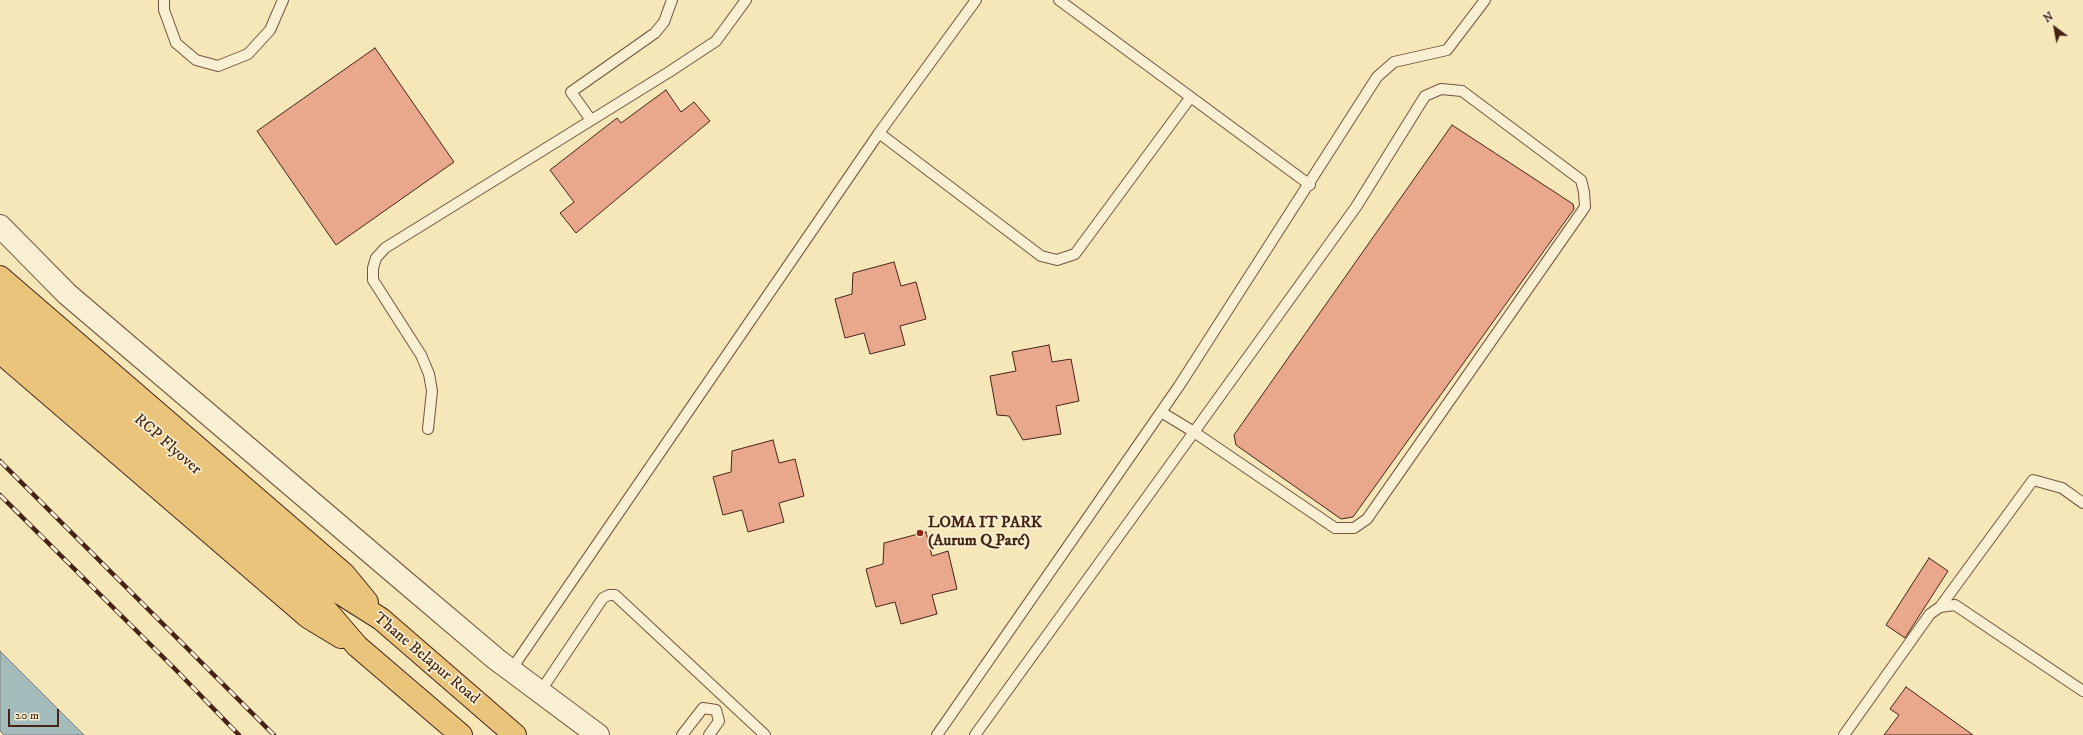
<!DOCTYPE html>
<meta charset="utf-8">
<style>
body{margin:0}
#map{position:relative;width:2083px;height:735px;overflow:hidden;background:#f6e7b9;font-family:"IM FELL DW Pica",serif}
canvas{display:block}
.north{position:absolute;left:2035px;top:8px;width:40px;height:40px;-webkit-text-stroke:3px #f9efd2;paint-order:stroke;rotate:328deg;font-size:11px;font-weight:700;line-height:16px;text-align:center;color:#452416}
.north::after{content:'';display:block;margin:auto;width:14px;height:18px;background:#452416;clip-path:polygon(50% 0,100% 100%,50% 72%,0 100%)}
.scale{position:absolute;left:8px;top:709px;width:51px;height:18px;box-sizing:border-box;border:2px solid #452416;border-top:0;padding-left:5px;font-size:12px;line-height:14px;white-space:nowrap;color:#452416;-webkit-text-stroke:3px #f9efd2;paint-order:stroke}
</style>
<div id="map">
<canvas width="2083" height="735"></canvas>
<div class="north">N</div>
<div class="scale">20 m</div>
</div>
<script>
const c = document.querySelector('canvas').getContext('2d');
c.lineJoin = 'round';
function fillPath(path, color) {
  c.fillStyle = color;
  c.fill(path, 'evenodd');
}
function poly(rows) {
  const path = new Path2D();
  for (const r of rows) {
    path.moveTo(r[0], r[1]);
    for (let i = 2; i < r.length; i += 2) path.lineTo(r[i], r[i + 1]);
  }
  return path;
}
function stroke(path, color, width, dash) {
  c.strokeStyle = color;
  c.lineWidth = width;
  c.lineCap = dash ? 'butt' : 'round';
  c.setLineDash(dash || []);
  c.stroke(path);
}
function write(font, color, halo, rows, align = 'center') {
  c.font = font + ' "IM FELL DW Pica",serif';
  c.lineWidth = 3.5;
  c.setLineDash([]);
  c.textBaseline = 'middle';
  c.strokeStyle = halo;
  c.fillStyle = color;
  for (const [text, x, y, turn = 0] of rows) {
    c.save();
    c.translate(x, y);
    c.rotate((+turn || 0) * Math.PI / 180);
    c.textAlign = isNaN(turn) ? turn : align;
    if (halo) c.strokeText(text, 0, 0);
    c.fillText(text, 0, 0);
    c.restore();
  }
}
const water = poly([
 [0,651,84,735,4,735,0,731,0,651]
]);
const building = poly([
 [375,48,454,162,336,245,257,131,375,48],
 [666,90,681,112,694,102,710,121,576,233,560,213,574,202,550,170,617,118,621,123,666,90],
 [1452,125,1573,204,1574,209,1353,517,1341,519,1236,445,1234,435,1452,125],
 [894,262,901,286,916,282,926,319,900,326,905,345,870,354,864,333,845,338,835,299,852,294,853,273,894,262],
 [1049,345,1052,362,1071,359,1079,401,1056,406,1061,434,1023,440,1009,416,997,415,990,376,1016,371,1012,352,1049,345],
 [773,440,779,463,795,459,804,496,779,503,784,522,748,532,742,510,723,515,713,477,731,472,732,451,773,440],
 [926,532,932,556,948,551,957,589,932,595,937,614,901,624,895,602,876,607,866,569,883,564,884,543,926,532],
 [1929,558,1948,571,1905,638,1886,625,1929,558],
 [1906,687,1973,735,1884,735,1899,715,1890,709,1906,687]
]);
const service = poly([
 [164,0,164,10,176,43,196,60,218,66,248,54,270,30,283,0],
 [1059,0,1310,185],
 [591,120,571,92,655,33,664,22,672,0],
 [879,133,1041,256,1057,260,1075,254,1190,98],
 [428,429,432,391,429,374,421,355,373,280,373,268,376,258,385,248,669,72,716,41,746,0],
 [1940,607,1955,605,2083,691],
 [511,670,879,133,976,0],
 [540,692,603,598,609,595,615,595,765,735],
 [682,735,703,708,716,710],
 [709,735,719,721,716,710],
 [937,735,1179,386,1377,77,1394,62,1447,50,1485,0],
 [975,735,1194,432,1356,207,1425,96,1441,89,1462,91,1581,180,1584,192,1585,207,1367,519,1354,528,1335,528,1194,432,1161,412],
 [1844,735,1930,614,1940,607,2033,480,2062,488,2083,503]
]);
const tertiary = poly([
 [0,226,67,294,404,581,496,659,598,735]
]);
const primary = poly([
 [0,277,344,574,367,602],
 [0,302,332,588,381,619,515,735],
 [0,327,320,603,357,646,461,735],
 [0,352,308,617,341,637]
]);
const rail = poly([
 [0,461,274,735],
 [0,495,176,670,239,735]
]);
const markers = [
 [920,533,4,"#8f2418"]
];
const streetNames = [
 ["RCP Flyover",167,445,41],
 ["Thane Belapur Road",426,659,40]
];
const poiNames = [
 ["LOMA IT PARK",928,524],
 ["(Aurum Q Parć)",928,542]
];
fillPath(water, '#a3bcbb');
stroke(water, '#7d7f79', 1);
fillPath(building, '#e9a88c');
stroke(building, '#452416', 1);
stroke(service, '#71553f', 12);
stroke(tertiary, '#71553f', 24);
stroke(primary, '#452416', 24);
stroke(service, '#f9efd2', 10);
stroke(tertiary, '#f9efd2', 22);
stroke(primary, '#ebc47c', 22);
stroke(rail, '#452416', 4.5);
stroke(rail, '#f9efd2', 3, [9]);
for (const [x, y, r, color] of markers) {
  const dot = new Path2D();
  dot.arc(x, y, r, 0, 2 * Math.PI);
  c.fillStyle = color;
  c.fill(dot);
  stroke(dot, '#f9efd2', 1.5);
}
write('16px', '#452416', '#f9efd2', streetNames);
write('bold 16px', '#452416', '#f9efd2', poiNames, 'left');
</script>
